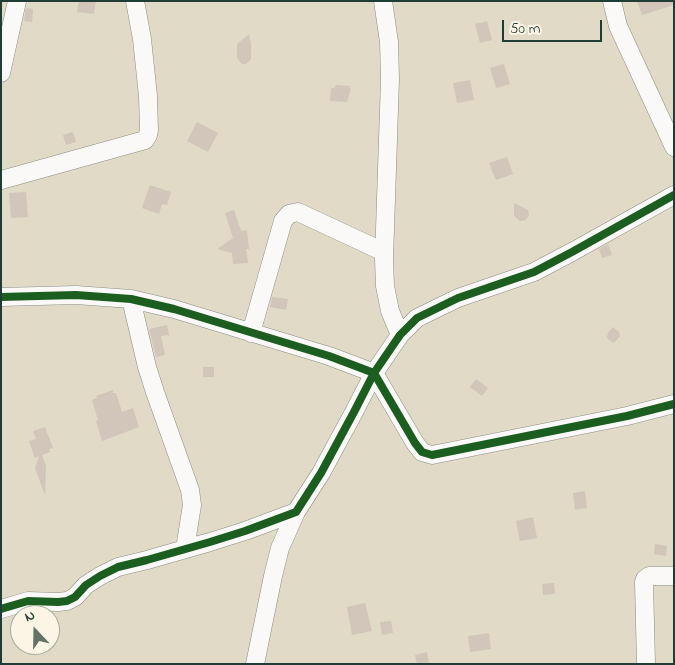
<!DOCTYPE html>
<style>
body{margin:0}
#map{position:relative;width:675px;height:665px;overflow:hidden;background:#e1dac7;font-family:"Indie Flower",sans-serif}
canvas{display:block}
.frame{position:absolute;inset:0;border:2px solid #1f3d34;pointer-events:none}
.north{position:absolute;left:10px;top:605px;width:50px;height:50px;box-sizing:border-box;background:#fcf5e5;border:1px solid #a4ab9e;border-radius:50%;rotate:339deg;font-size:14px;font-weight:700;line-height:20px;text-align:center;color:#1f3d34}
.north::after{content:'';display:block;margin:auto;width:18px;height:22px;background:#637467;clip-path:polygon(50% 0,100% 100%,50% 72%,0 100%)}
.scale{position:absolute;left:502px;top:20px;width:100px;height:22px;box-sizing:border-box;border:2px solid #1f3d34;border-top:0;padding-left:6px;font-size:15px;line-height:18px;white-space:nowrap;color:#1f3d34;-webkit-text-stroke:4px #fcf5e5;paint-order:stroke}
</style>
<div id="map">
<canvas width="675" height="665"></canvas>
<div class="frame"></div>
<div class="north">N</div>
<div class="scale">50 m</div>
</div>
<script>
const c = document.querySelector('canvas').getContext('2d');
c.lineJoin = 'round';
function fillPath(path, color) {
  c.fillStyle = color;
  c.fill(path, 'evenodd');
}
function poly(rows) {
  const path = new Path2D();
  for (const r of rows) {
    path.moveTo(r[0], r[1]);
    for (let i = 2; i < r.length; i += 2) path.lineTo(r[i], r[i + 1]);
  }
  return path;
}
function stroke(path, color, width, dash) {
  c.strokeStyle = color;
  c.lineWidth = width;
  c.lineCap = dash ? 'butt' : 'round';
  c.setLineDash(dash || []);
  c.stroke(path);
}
const building = poly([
 [79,1,96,1,94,14,77,12],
 [637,1,674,1,674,5,642,15],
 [26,8,33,9,32,22,24,21],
 [487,21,492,40,480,43,475,24],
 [249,34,251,44,251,59,246,64,242,64,237,58,237,44],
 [504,64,510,84,496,88,490,68],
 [470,80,474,100,457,103,453,83],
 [336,85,350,86,349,88,351,89,347,102,330,101,331,88,335,88],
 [197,122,218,133,208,152,187,141],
 [73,132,76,142,66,145,63,135],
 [507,157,513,174,496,180,489,163],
 [150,185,171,192,167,205,162,204,159,214,142,208],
 [26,192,28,217,11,218,9,193],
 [514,203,528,210,529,215,526,220,520,221,516,218,514,215],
 [234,210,241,231,247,230,249,249,246,249,248,263,233,264,232,253,217,249,233,238,225,213],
 [608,244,612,255,602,258,599,249],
 [272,297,288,299,286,310,270,307],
 [167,325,169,335,161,336,165,355,156,357,149,329],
 [613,327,619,332,620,336,614,343,609,340,607,337,608,333],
 [203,367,214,367,214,377,203,377],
 [476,379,488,388,482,396,470,387],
 [113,390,113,393,116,393,122,412,133,408,139,427,102,441,96,421,98,420,92,400,97,398,96,396],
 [45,427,53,448,49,449,50,452,42,455,46,466,45,495,35,468,39,456,35,458,29,441,36,439,33,431],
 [585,491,587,508,575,510,573,493],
 [533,517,537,538,520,541,516,521],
 [655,544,667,546,666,556,654,554],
 [554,583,555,594,543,595,542,584],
 [365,603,372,631,352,635,347,607],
 [391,621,393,633,382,635,380,622],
 [489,633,491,649,470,652,468,636],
 [427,652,429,664,417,664,415,655]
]);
const minor = poly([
 [383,1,389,42,390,79,384,259,385,286,390,311,400,335],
 [612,1,618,26,674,147],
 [1,73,17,1],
 [1,180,145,140,148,135,149,130,148,96,142,39,135,1],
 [1,297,76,295,131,299,174,309,329,356,374,373,415,443,422,452,432,455,627,416,674,404],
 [131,299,147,367,155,392,190,490,192,505,185,549],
 [251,333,283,221,289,214,298,212,384,252],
 [1,609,28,601,58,602,67,601,75,597,86,585,100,576,118,567,147,560,210,542,245,531,296,512,321,473,354,412,374,373,400,335,417,318,458,298,534,272,572,252,674,195],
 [255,664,273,576,280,548,296,512],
 [646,664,644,582,645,579,649,576,674,576]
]);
const cycleway = poly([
 [1,297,76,295,131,299,174,309,329,356,374,373,415,443,422,452,432,455,627,416,674,404],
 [1,609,28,601,58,602,67,601,75,597,86,585,100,576,118,567,147,560,210,542,245,531,296,512,321,473,354,412,374,373,400,335,417,318,458,298,534,272,572,252,674,195]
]);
fillPath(building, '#d2c5b9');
stroke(minor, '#8b8d82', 19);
stroke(minor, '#faf9f7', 18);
stroke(cycleway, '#1b5e20', 8);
</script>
